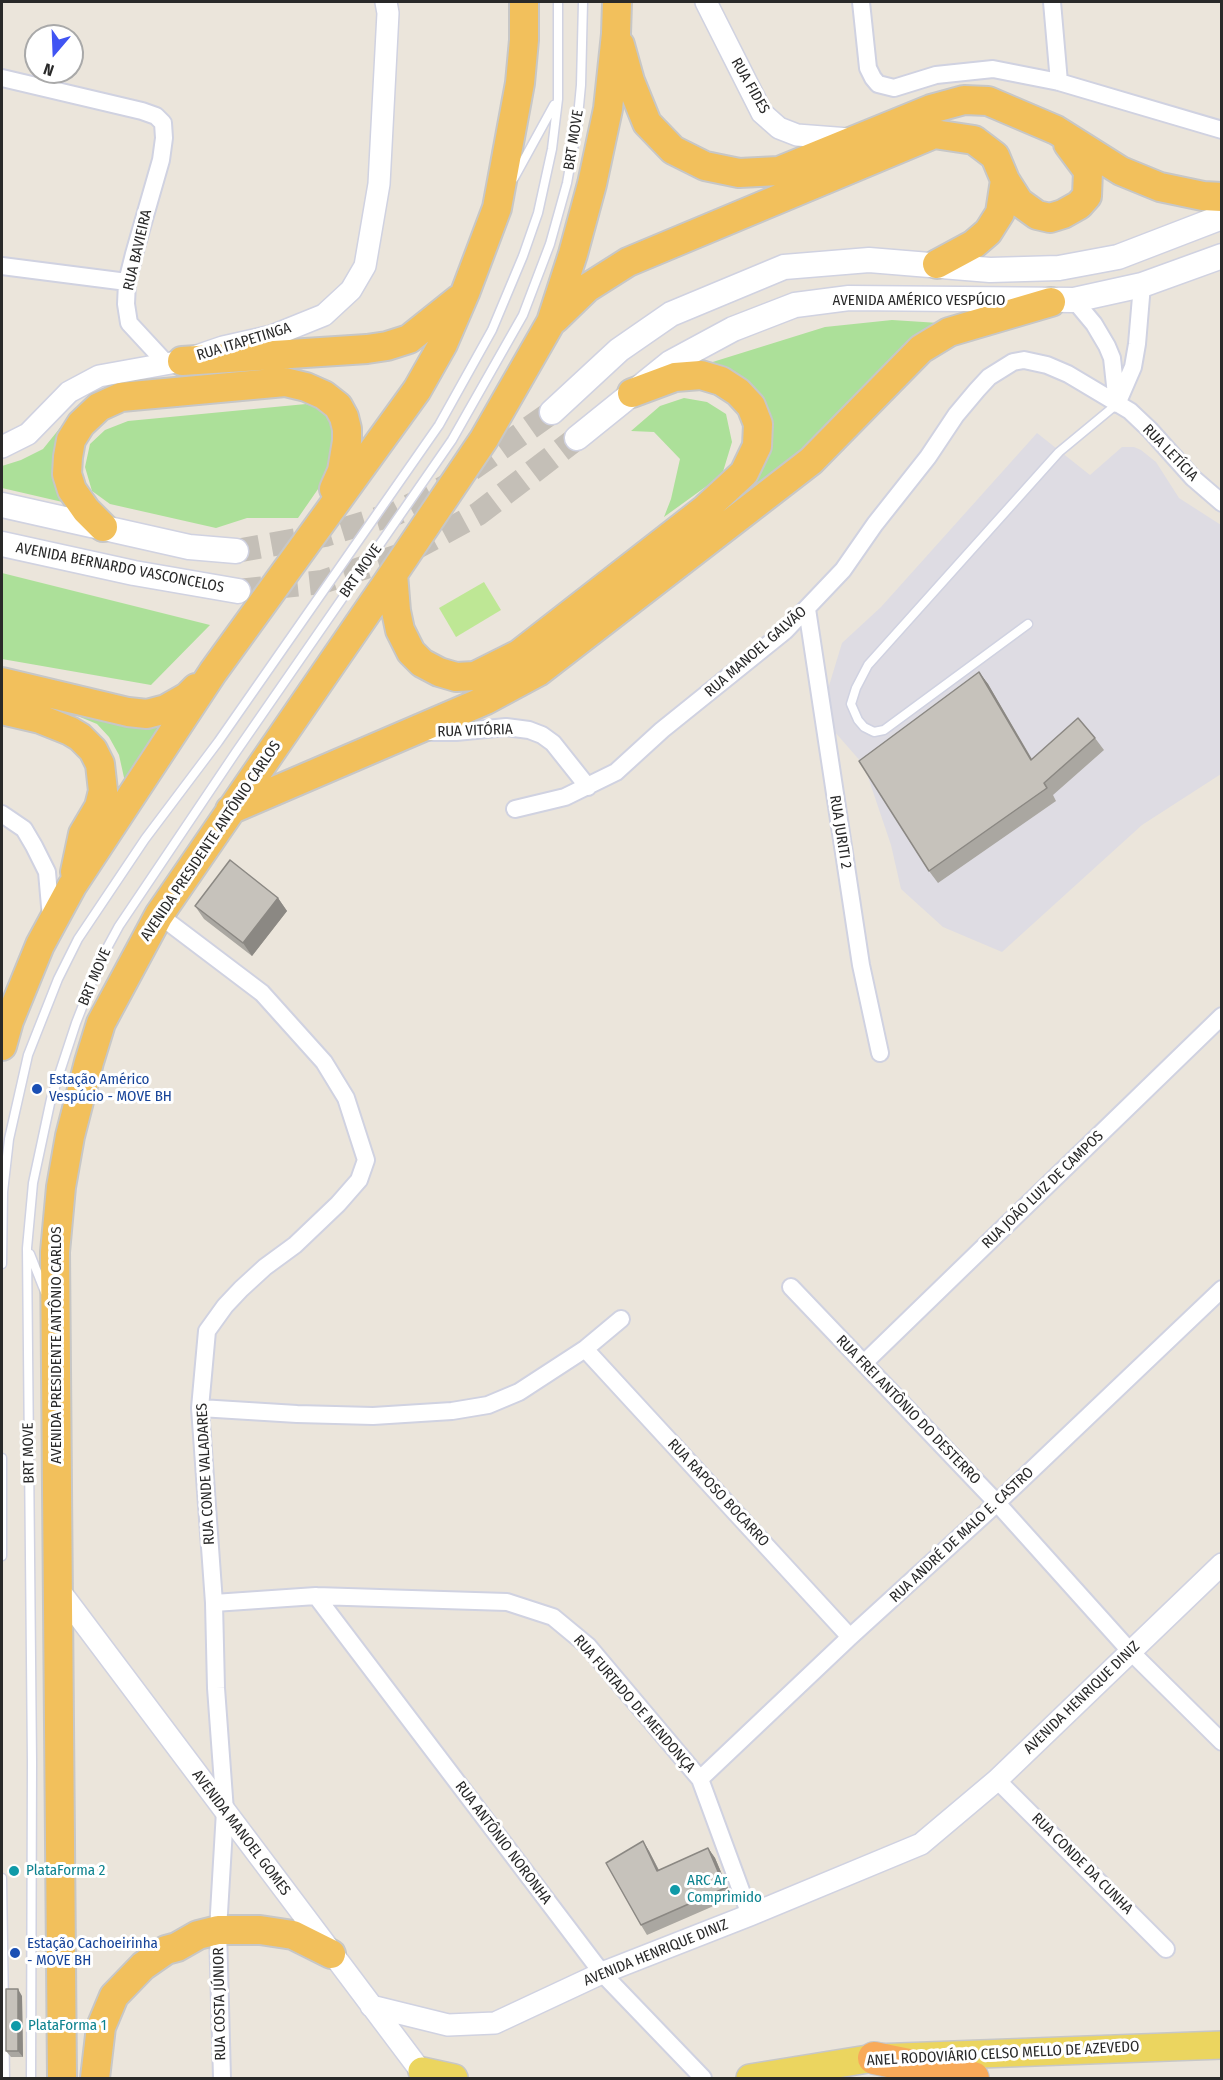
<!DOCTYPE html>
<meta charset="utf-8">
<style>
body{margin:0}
#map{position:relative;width:1223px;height:2080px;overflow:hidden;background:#ebe5db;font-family:"Fira Sans Condensed",sans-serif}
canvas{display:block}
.frame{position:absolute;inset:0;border:3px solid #292929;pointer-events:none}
.north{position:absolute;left:24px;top:24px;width:60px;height:60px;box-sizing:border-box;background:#fff;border:2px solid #a9a9a9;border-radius:50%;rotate:199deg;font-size:16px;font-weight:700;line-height:24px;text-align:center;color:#292929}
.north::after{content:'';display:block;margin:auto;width:21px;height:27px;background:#4054f3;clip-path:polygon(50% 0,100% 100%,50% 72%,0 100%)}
</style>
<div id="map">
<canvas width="1223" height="2080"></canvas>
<div class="frame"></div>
<div class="north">N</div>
</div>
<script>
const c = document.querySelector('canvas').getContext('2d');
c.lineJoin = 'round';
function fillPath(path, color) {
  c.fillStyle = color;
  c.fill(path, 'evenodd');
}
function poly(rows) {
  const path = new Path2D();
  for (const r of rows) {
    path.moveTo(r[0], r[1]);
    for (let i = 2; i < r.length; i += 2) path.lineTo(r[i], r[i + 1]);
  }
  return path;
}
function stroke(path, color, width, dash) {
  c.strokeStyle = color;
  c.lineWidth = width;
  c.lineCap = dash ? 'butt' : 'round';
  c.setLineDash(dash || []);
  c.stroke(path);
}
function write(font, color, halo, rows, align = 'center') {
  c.font = font + ' "Fira Sans Condensed",sans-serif';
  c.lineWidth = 6;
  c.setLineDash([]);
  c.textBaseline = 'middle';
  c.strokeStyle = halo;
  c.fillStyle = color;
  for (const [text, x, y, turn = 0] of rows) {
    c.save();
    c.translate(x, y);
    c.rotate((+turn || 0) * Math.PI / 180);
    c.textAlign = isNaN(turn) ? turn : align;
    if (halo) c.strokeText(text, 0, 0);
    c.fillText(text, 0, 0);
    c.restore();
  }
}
const industrial = poly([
 [1037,433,1090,475,1122,447,1134,447,1141,450,1156,462,1179,498,1221,525,1221,774,1142,825,1002,952,943,927,901,889,891,845,867,774,862,763,834,731,828,689,842,643,881,607]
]);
const green = poly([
 [892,320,939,323,794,459,750,492,766,461,769,447,703,365,825,327],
 [684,398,707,402,726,414,732,442,722,475,664,517,671,499,680,459,654,432,631,431,660,406],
 [306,404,321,409,334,422,334,466,298,518,247,518,216,528,110,504,92,491,85,467,90,444,105,430,128,421],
 [86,408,71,504,2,488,2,466,21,460,43,449,68,418],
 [2,573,210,625,151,685,2,659],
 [35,704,168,719,125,782,119,755,109,737,97,724,68,712]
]);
const pitch = poly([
 [484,582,501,610,456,637,439,608]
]);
const secondaryTunnel = poly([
 [236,551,325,535,397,513,452,483,552,412],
 [238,591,322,582,404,554,478,514,577,438]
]);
const service = poly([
 [514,178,554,105],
 [1028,624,884,730,874,732,864,727,858,720,851,704,856,688,868,665,1059,452,1117,404],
 [30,1254,45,1292],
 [2,1264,3,1192,9,1139,28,1055,58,979,78,939,145,839,218,742,439,425,492,330,523,256,538,213,552,149,558,99,558,2],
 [2,1458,2,1556],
 [2,1878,5,2078],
 [31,2078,32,1762,27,1248,33,1183,51,1099,76,1023,101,959,119,926,236,752,452,440,523,315,550,244,567,183,577,127,581,85,583,2]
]);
const minor = poly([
 [861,2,868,68,873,78,878,84,894,88,936,75,993,69,1059,82,1222,130],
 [1052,2,1059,82],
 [2,78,142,111,156,116,163,123,164,138,161,160,134,254,127,282,126,304,129,323,166,363],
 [2,266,127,282],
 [1074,300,1094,324,1107,346,1112,358,1117,404],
 [1117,404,1133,367,1137,344,1142,285],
 [807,609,861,965,880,1053],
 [425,732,456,732,506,727,529,730,542,735,553,743,588,787],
 [515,809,565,797,616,772,662,730,785,631,843,570,875,524,928,457,956,415,977,390,989,377,1013,362,1024,360,1047,365,1068,374,1130,411,1150,430,1193,478,1222,503],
 [2,814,24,829,34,846,47,872,51,918],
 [159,915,262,993,324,1062,346,1098,366,1160,359,1180,338,1204,295,1245,265,1267,241,1289,225,1306,207,1331,200,1408,214,1603,216,1688,225,1811,218,1930,222,2078],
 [791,1287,997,1503,1130,1651,1222,1742],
 [585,1349,850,1637],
 [864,1363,1222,1016],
 [200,1408,297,1414,373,1416,452,1411,488,1405,519,1392,585,1349,621,1319],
 [316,1596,602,1973,703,2078],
 [214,1603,316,1596,507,1602,553,1617,588,1646,700,1779,750,1915],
 [700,1779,850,1637,997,1503,1222,1289],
 [997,1780,1166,1949]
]);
const tertiary = poly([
 [706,2,762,113,779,128,797,135,849,139],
 [2,447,28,434,69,392,99,376,182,361,223,347,272,336,324,315,351,290,365,266,379,184,388,13,386,2],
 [56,1586,426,2078],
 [371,2006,448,2025,495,2023,602,1973,750,1915,921,1844,997,1780,1222,1564]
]);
const secondary = poly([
 [552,412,619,350,671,314,784,267,869,260,990,270,1059,268,1118,257,1222,217],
 [577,438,670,363,733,329,795,305,849,298,1074,300,1142,285,1222,256],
 [2,505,189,547,236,551],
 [2,544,134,573,238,591]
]);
const primary = poly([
 [422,2071,454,2078],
 [750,2078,874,2058,1222,2045]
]);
const trunk = poly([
 [620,45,630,81,647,123,673,150,705,166,739,173,779,171,931,109,964,100,988,101,1056,130,1121,171,1160,187,1203,196,1222,197],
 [937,264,974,244,988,232,1000,213,1005,180],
 [555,319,587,288,628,262,934,134,974,140,995,156,1005,180,1019,202,1037,215,1050,218,1063,214,1079,205,1087,196,1088,171,1068,144],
 [182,361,367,349,387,346,409,339,459,299],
 [103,527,86,510,72,490,67,474,68,457,71,440,81,424,99,407,121,397,285,382,306,387,324,395,338,406,344,417,347,429,347,441,342,471,334,489],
 [393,574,396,611,400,630,411,652,422,663,439,672,456,677,475,676,519,654,705,509,744,473,757,446,758,424,751,406,738,392,721,381,701,375,675,377,632,393],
 [2,682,128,712,147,714,166,709,187,697,196,688],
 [2,710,40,719,70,731,80,737,93,750,100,764,103,791,99,807,83,834,75,872],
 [230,810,486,700,538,672,811,461,921,349,949,332,1051,302],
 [2,1046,9,1021,40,945,72,886,213,672,417,390,443,344,465,293,497,208,520,83,524,40,524,2],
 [62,2078,55,1252,61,1187,70,1136,89,1062,101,1023,159,915,387,583,484,439,551,322,573,254,592,184,608,109,616,34,617,2],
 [95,2078,101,2027,114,1996,143,1966,166,1950,177,1947,198,1935,218,1930,260,1930,293,1935,331,1954]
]);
const motorway = poly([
 [874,2058,973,2078]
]);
const wall = poly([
 [979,672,988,684,1032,759,1095,738,1104,750,1053,795,1056,801,938,883,929,871],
 [278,898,287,911,252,956,204,919,195,906],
 [643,1841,649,1851,659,1870,708,1848,715,1858,732,1898,647,1935,641,1925],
 [22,1996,23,2057,11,2057,6,2051]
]);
const shadedWall = poly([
 [979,672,988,684,1039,772,1031,760],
 [278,898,287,911,252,956,243,943],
 [643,1841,649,1851,664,1881,657,1871],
 [708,1848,715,1858,732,1898,725,1888],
 [18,1989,22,1996,23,2057,18,2051]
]);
const building = poly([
 [979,672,1031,760,1078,718,1095,738,1044,783,1047,788,929,871,859,761,979,672],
 [230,860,278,898,243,943,195,906,230,860],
 [643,1841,657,1871,708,1848,725,1888,641,1925,606,1863,643,1841],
 [6,1989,18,1989,18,2051,6,2051,6,1989]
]);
const markers = [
 [37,1089,6,"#1a4fb4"],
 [14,1871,6,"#0f9aa8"],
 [675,1890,6,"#0f9aa8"],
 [15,1953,6,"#1a4fb4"],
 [16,2026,6,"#0f9aa8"]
];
const streetNames = [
 ["RUA FIDES",750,86,60],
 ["BRT MOVE",574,140,-81],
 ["RUA BAVIEIRA",138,250,-77],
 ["AVENIDA AMÉRICO VESPÚCIO",919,301],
 ["RUA ITAPETINGA",244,342,-17],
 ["RUA LETÍCIA",1170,453,46],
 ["AVENIDA BERNARDO VASCONCELOS",120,568,11],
 ["BRT MOVE",361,571,-55],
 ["RUA MANOEL GALVÃO",756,652,-41],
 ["RUA VITÓRIA",475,731,-2],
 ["RUA JURITI 2",840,832,81],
 ["AVENIDA PRESIDENTE ANTÔNIO CARLOS",211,841,-56],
 ["BRT MOVE",95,977,-67],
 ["RUA JOÃO LUIZ DE CAMPOS",1043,1190,-44],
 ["AVENIDA PRESIDENTE ANTÔNIO CARLOS",57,1345,-90],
 ["RUA FREI ANTÔNIO DO DESTERRO",908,1410,46],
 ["BRT MOVE",29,1453,-91],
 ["RUA CONDE VALADARES",206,1474,-93],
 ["RUA RAPOSO BOCARRO",718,1493,47],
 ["RUA ANDRÉ DE MALO E. CASTRO",962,1535,-43],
 ["AVENIDA HENRIQUE DINIZ",1082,1698,-44],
 ["RUA FURTADO DE MENDONÇA",634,1704,49],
 ["AVENIDA MANOEL GOMES",241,1833,53],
 ["RUA ANTÔNIO NORONHA",503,1843,53],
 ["RUA CONDE DA CUNHA",1082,1864,45],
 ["AVENIDA HENRIQUE DINIZ",656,1953,-22],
 ["RUA COSTA JÚNIOR",220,2004,-91],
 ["ANEL RODOVIÁRIO CELSO MELLO DE AZEVEDO",1003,2054,-3]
];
const transitNames = [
 ["Estação Américo",49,1080],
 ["Vespúcio - MOVE BH",49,1097],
 ["Estação Cachoeirinha",27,1944],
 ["- MOVE BH",27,1961]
];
const cultureNames = [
 ["PlataForma 2",26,1871],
 ["ARC Ar",687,1881],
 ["Comprimido",687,1898],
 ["PlataForma 1",28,2026]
];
fillPath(industrial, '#dedce3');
fillPath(green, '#ace099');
fillPath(pitch, '#bee795');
stroke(secondaryTunnel, '#c4bfb7', 24, [24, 12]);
stroke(service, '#d0d2e1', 11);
stroke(minor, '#d0d2e1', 20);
stroke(tertiary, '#d0d2e1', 24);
stroke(secondary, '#d0d2e1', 27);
stroke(primary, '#c7c7c7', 30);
stroke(trunk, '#c7c7c7', 32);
stroke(motorway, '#c7c7c7', 34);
stroke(service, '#fff', 8);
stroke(minor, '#fff', 16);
stroke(tertiary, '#fff', 21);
stroke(secondary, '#fff', 24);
stroke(primary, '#ebd55f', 27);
stroke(trunk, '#f2c05c', 28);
stroke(motorway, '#f8aa59', 32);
fillPath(wall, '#aaa7a1');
fillPath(shadedWall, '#8b8883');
fillPath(building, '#c6c2bb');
stroke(building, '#8b8883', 1.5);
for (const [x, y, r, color] of markers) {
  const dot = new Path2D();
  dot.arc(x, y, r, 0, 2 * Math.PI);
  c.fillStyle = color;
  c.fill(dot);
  stroke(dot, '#fff', 2);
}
write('15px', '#292929', '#fff', streetNames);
write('15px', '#164399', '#fff', transitNames, 'left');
write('15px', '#0d838f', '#fff', cultureNames, 'left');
</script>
